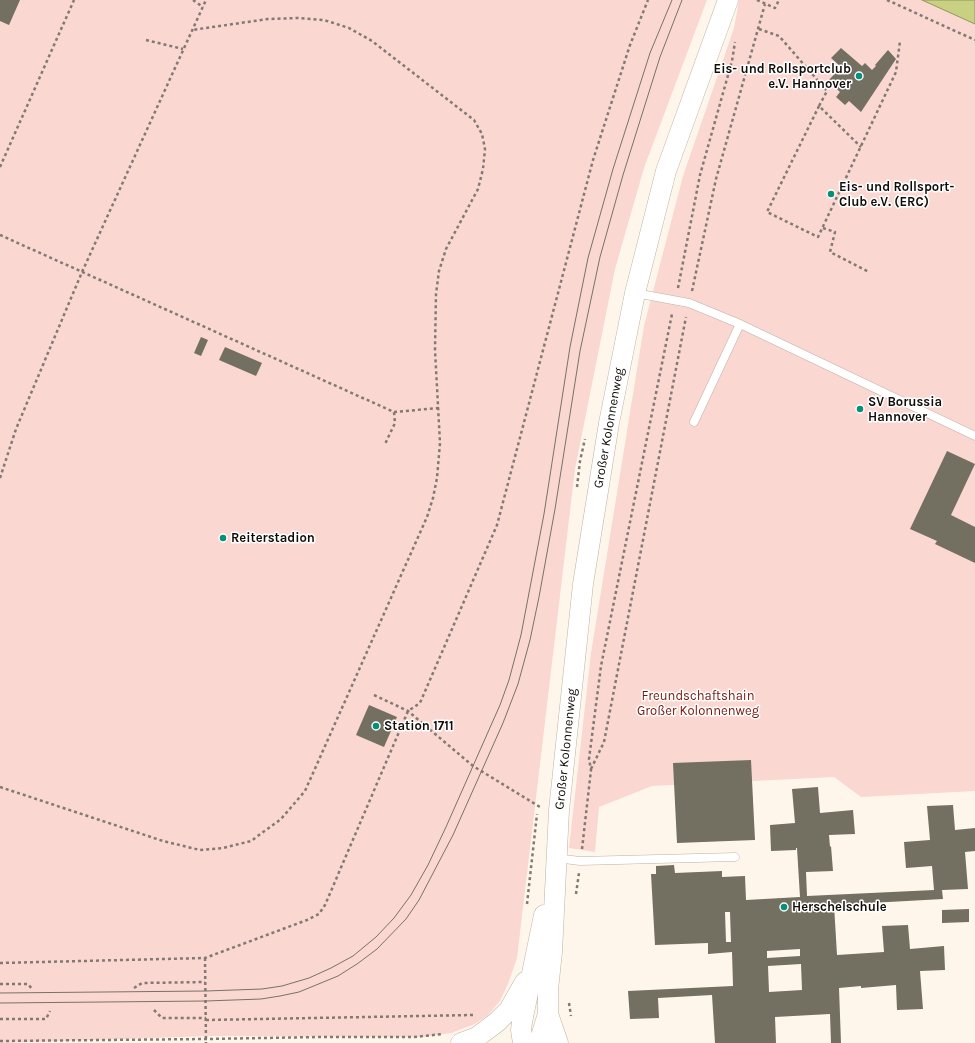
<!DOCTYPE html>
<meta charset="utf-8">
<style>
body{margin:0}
canvas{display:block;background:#fff6eb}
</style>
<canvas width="975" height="1043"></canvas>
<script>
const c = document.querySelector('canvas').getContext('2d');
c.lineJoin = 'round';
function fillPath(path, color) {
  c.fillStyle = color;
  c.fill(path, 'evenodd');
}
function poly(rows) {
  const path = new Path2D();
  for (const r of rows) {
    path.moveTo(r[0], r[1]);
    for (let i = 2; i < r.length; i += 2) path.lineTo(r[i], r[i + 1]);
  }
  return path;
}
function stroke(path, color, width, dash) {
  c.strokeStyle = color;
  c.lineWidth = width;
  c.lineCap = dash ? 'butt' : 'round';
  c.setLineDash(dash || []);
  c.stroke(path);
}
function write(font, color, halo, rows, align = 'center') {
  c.font = font + ' Karla,sans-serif';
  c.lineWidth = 3;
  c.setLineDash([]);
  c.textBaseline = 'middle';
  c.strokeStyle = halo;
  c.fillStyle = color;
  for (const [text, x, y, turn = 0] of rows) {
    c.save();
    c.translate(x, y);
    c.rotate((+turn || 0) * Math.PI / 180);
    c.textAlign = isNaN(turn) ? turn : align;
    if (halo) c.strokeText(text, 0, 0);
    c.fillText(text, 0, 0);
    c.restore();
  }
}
const green = poly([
 [0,0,707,0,644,168,615,269,575,469,517,958,508,984,500,1001,488,1015,475,1024,451,1033,423,1037,212,1036,0,1043],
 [739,0,922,0,975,24,975,791,861,797,834,777,652,786,599,807,595,852,569,848,591,653,644,326,683,176,734,28]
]);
const water = poly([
 [922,0,975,0,975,24,922,0]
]);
const building = poly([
 [0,0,20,0,9,25,0,21],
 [841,48,862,66,865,63,872,70,876,66,875,65,888,50,896,59,861,112,849,101,845,105,836,97,840,92,828,81,841,67,831,58],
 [201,337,208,340,201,356,194,353],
 [225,347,262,363,256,376,219,360],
 [947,451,975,464,951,515,975,527,975,563,935,544,937,541,910,529],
 [369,705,397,717,384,747,356,735],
 [751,760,755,840,677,843,673,763],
 [818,787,820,813,853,810,855,834,829,835,830,847,831,846,833,871,806,872,807,896,934,890,932,866,906,868,904,842,930,840,927,806,953,805,955,830,975,828,975,851,965,852,968,889,942,890,943,899,834,905,837,955,884,952,882,926,908,925,910,949,944,946,945,970,920,971,923,1009,897,1010,896,985,861,988,861,986,839,988,841,1043,831,1043,830,1014,775,1017,776,1043,715,1043,712,995,658,998,659,1018,630,1019,628,991,733,986,732,952,708,954,708,943,655,945,651,874,656,874,656,866,674,865,675,873,722,871,722,877,745,876,746,900,800,897,797,848,796,848,796,850,771,851,770,825,795,823,792,789],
 [725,912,730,912,731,942,726,942],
 [800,949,800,956,767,958,767,951],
 [801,964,802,990,769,992,768,966],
 [969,909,969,922,942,923,942,910]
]);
const path = poly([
 [193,0,203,7],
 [757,0,775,8,779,0],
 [887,0,975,40],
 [759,29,779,36,827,91,819,106,861,147],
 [146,40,183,49],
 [819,106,767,212,818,237,896,72,900,41],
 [0,167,74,0],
 [823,228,835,232,830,252,869,272],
 [0,235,394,412,395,423,385,444],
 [678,288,700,175,732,61,735,42],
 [692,291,716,179,765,4],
 [394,412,439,408],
 [0,478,16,429,82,272,206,0],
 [577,487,580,461,585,439],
 [374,695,408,711,473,766,540,807],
 [591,769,604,742,686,317],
 [0,787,163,841,200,850,223,848,251,841,281,819,305,791,427,517,433,498,437,478,440,443,435,350,436,294,439,271,446,249,478,189,483,169,485,149,482,134,474,120,372,41,349,28,324,20,298,18,268,19,192,30],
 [582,849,591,770,589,759,601,666,672,314],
 [576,894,579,873],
 [527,904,537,814],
 [205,958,206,1043],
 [0,963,205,958,307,920,319,914,325,905,408,711,420,703,497,525,593,160,630,45,648,0],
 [0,984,28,984,32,989],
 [134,988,142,983,205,982],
 [569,1003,571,1016],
 [154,1010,162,1018,206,1018],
 [0,1019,46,1019,50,1011],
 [206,1020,473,1015],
 [0,1041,206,1039,320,1037,414,1037,443,1034]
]);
const service = poly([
 [635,293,689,303,740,324,694,422],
 [740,324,975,436],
 [556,858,580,861,735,857]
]);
const tertiary = poly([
 [548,1014,558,1043],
 [461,1043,477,1037,497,1022,509,1010,525,982],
 [523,1043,521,1030,522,1022,544,915],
 [539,1043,548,1014,548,990,552,952,559,810,583,584,609,423,635,293,666,171,728,0]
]);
const tram = poly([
 [0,993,206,991,262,989,282,986,309,978,331,968,353,956,376,937,394,918,411,895,428,865,446,827,500,705,509,680,521,635,544,514,570,347,588,258,613,169,650,53,672,0],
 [0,1003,206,1001,261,999,280,996,299,992,338,976,357,964,377,949,406,919,419,900,453,835,503,723,518,684,530,640,539,597,555,509,580,351,600,257,623,175,660,57,682,0]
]);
const markers = [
 [859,76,4,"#049079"],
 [831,194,4,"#049079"],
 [860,409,4,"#049079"],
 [223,538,4,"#049079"],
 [376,726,4,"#049079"],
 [784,907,4,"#049079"]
];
const poiNames = [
 ["Eis- und Rollsportclub",851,69,"right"],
 ["e.V. Hannover",851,84,"right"],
 ["Eis- und Rollsport-",839,187],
 ["Club e.V. (ERC)",839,202],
 ["SV Borussia",868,402],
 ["Hannover",868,417],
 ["Reiterstadion",231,538],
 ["Station 1711",384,726],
 ["Herschelschule",792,907]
];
const streetNames = [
 ["Großer Kolonnenweg",609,428,-80],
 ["Großer Kolonnenweg",566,749,-84]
];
const parkNames = [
 ["Freundschaftshain",698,696],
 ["Großer Kolonnenweg",698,711]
];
fillPath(green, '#fbd7d1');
fillPath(water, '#c8d181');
stroke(water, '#91965d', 1);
fillPath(building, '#736f61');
stroke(service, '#bcb2a5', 9);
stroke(tertiary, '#bcb2a5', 21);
stroke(path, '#817a73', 2.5, [3, 3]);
stroke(service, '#fff', 8);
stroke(tertiary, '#fff', 20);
stroke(tram, '#78726a', 1);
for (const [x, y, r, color] of markers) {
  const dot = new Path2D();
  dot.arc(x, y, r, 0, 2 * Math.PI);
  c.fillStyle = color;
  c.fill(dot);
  stroke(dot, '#fff', 1.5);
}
write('bold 13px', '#100c08', '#fff', poiNames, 'left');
write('13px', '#100c08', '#fff', streetNames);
write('13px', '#76150c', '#fff', parkNames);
</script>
